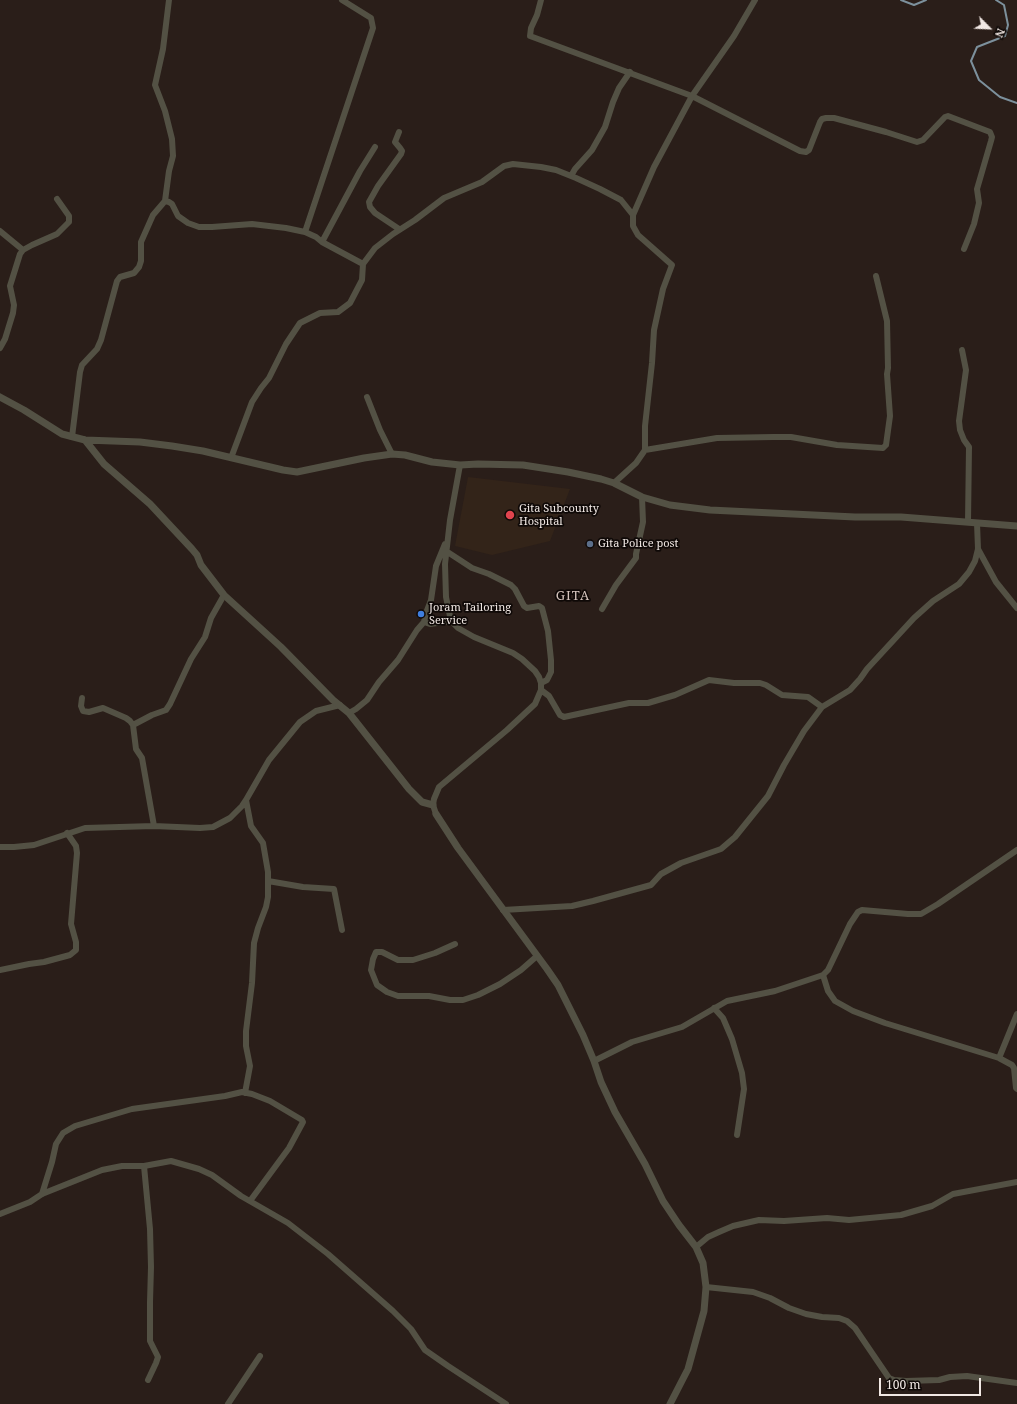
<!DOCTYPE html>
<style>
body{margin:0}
#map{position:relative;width:1017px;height:1404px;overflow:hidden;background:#2a1e19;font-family:"Noto Serif",serif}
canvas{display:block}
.north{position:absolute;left:969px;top:8px;width:40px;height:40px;-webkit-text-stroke:3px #0f0907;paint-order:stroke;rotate:114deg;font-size:11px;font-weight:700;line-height:16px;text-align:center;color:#f1e8e4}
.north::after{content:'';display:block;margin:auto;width:14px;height:18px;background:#f1e8e4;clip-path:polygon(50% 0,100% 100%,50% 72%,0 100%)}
.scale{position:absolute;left:879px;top:1378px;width:102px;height:18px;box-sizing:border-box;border:2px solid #f1e8e4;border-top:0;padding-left:5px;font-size:12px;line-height:14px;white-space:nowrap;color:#f1e8e4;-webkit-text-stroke:3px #0f0907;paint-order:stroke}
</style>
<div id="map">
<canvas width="1017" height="1404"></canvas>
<div class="north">N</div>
<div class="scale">100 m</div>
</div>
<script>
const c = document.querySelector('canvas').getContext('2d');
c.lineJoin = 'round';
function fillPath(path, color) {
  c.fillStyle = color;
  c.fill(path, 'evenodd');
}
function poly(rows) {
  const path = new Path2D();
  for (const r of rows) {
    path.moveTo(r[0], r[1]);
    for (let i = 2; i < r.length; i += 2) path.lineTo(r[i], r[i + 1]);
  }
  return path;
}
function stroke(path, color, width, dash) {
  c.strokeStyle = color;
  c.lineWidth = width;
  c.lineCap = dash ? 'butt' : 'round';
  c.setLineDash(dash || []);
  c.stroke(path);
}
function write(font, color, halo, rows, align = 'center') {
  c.font = font + ' "Noto Serif",serif';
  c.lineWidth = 3.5;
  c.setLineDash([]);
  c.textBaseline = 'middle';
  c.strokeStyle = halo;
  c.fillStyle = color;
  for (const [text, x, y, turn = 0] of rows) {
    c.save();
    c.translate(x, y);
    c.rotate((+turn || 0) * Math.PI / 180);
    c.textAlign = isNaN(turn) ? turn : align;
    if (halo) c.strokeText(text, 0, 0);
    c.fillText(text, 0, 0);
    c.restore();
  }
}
const medical = poly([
 [468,477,570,489,550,541,492,555,455,546]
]);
const stream = poly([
 [901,0,914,5,926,0],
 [996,0,1004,5,1008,25,1005,36,977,47,971,61,979,80,1000,97,1017,103]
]);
const minor = poly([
 [541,0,537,15,531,28,530,36,692,96,800,151,806,152,809,150,820,122,822,119,826,118,834,118,886,132,917,142,923,140,945,117,948,116,990,132,992,137,991,141,977,189,979,203,974,224,964,249],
 [571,176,575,169,592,150,605,127,613,102,619,88,630,72],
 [165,201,169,202,172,204,178,216,188,223,199,227,212,227,252,224,286,228,305,232,316,237,322,242,363,264],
 [399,229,375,213,370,207,369,202,378,186,401,154,402,151,400,148,395,142,399,132],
 [0,231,23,250],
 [305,232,373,28,371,18,342,0],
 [322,242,360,171,375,147],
 [0,348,5,339,13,313,14,305,10,286,20,254,23,250,32,245,57,234,69,222,69,216,57,199],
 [962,350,966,370,959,421,960,430,964,440,969,447,968,522],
 [367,397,380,430,392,454],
 [72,437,80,372,82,365,97,349,101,340,117,281,120,277,134,273,139,267,141,261,141,242,153,215,165,201,169,171,173,156,172,139,165,111,155,85,163,49,169,0],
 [645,450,717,438,773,437,791,437,837,445,883,448,886,445,890,416,887,374,888,368,887,321,876,276],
 [231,458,252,402,261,388,269,378,286,344,300,323,320,313,338,312,350,303,362,280,363,264,375,248,393,234,415,220,444,198,482,182,504,166,513,164,541,167,556,170,576,178,600,189,621,200,633,215],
 [614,483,636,463,645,450,645,426,652,363,654,330,663,289,672,265,638,235,633,226,633,215,654,167,692,96,734,36,755,0],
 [978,549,996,582,1017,608],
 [446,551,472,568,489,574,511,585,515,589,524,606,527,608,539,606,542,608,548,631,551,660,551,672,547,680,541,683],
 [602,609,616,585,636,558,636,554,643,522,642,497],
 [424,622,430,624,451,621],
 [541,690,549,696,560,715,564,717,629,703,648,703,675,695,709,680,734,683,760,683,766,685,782,695,808,697,822,707],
 [82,698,81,706,83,711,89,712,103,708,126,718,130,721,133,725,136,749,142,758,154,826],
 [349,713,356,709,367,700,379,682,398,660,417,630,424,622,426,613,431,600,436,566,445,544],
 [133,725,152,715,166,710,170,704,191,659,205,637,211,618,224,595],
 [436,814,433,805,434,799,439,787,507,730,535,704,541,690,541,683,539,677,535,671,522,659,513,653,474,637,458,628,451,621,446,597,445,564,450,520,460,465],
 [0,847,14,847,34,845,85,828,154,826,200,828,213,827,230,818,242,806,246,800,269,760,300,722,316,711,340,705],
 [268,881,303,887,334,889,342,930],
 [503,910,572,906,593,901,651,885,661,874,681,863,721,849,735,837,768,796,784,765,804,731,822,707,850,690,860,679,867,669,914,618,933,601,959,584,969,572,975,561,978,549,977,523],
 [455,944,435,953,413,960,398,960,382,952,376,952,373,959,371,970,377,985,387,992,398,996,429,996,450,1000,463,1000,478,995,500,984,521,970,537,956],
 [0,970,29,964,44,962,70,955,76,950,76,942,71,924,77,853,76,846,67,833],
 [823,975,828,991,835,1001,853,1011,885,1023,999,1058],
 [714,1008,723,1018,732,1039,742,1073,744,1089,737,1135],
 [1017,1014,999,1058,1012,1065,1014,1068,1016,1088,1017,1089],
 [594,1061,632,1042,682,1027,727,1001,775,991,823,975,828,970,850,924,858,912,862,910,908,914,921,914,938,904,1017,850],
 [245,1093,250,1066,246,1046,246,1031,252,983,254,943,258,928,266,907,268,897,268,872,263,843,251,826,246,800],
 [144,1166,150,1229,151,1267,150,1302,150,1341,158,1357,156,1363,148,1380],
 [42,1194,52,1162,56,1144,63,1133,75,1126,132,1109,225,1096,242,1092,252,1094,270,1101,302,1120,303,1122,289,1148,250,1201],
 [0,1214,30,1202,42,1194,102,1170,122,1166,144,1166,171,1161,199,1169,212,1175,241,1196,288,1223,328,1254,393,1311,411,1329,425,1350,448,1366,506,1404],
 [696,1247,708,1237,719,1232,733,1226,759,1220,784,1221,827,1218,849,1220,901,1215,932,1206,953,1194,1017,1182],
 [706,1287,753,1292,770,1298,789,1308,806,1314,822,1317,839,1318,847,1321,855,1328,889,1378,894,1380,906,1381,939,1380,950,1377,967,1376,1017,1383],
 [228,1404,260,1356]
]);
const tertiary = poly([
 [0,397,24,410,62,434,85,440,140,442,172,446,203,451,283,470,297,472,364,458,392,454,405,455,432,462,460,465,478,464,523,465,568,472,601,479,614,483,642,497,670,505,710,510,855,517,901,517,1017,526],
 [85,440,104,464,150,504,192,549,197,555,201,565,224,595,281,647,333,700,349,713,409,789,422,802,433,805],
 [436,814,458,848,547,969,558,985,583,1035,594,1061,601,1082,615,1112,645,1164,663,1201,679,1225,696,1247,703,1263,706,1287,704,1311,688,1369,670,1404]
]);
const markers = [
 [510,515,5,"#e0444e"],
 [590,544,4,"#5c6f8a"],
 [421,614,4,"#3f7fe0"]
];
const poiNames = [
 ["Gita Subcounty",519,509],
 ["Hospital",519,522],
 ["Gita Police post",598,544],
 ["Joram Tailoring",429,608],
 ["Service",429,621]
];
const quarterNames = [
 ["GITA",573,596]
];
fillPath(medical, '#332419');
stroke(stream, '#7c909c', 2);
stroke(minor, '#535144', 6);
stroke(tertiary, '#535144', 7);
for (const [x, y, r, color] of markers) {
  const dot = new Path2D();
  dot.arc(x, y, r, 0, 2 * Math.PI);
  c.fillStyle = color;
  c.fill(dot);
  stroke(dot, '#0f0907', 1.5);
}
write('11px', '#f1e8e4', '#0f0907', poiNames, 'left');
c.letterSpacing = '1px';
write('13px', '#d4c3bc', '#0f0907', quarterNames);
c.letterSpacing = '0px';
</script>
